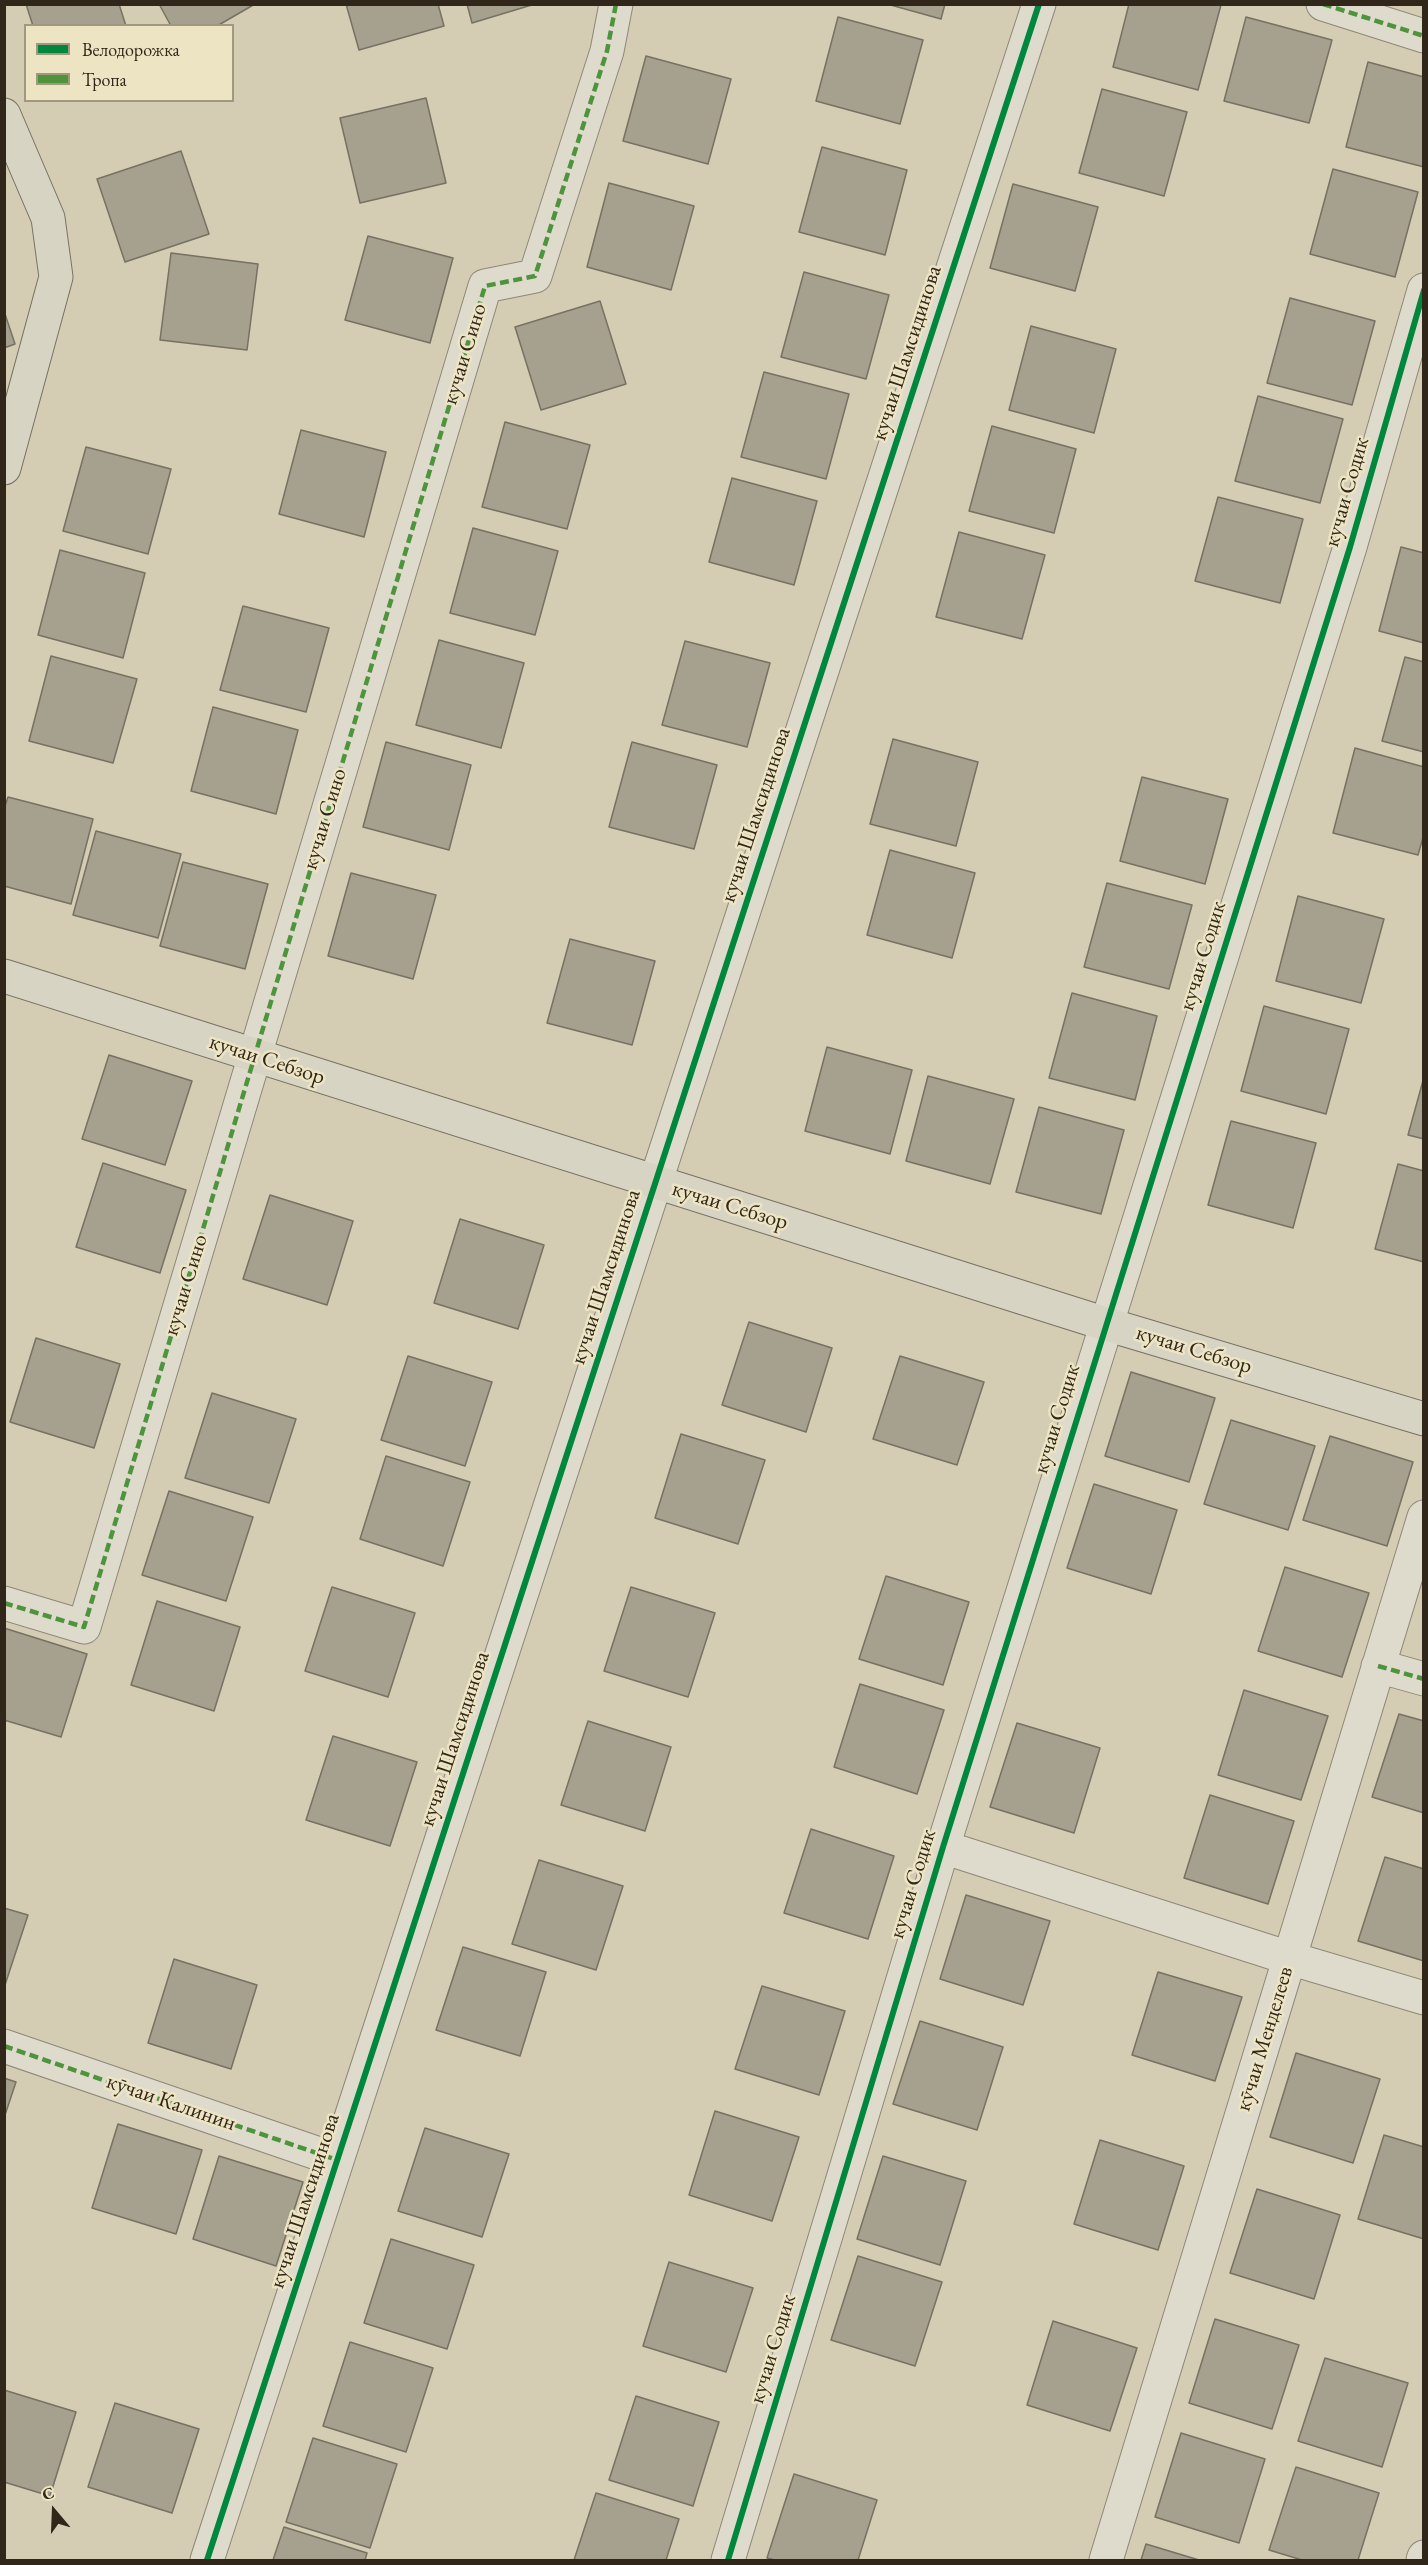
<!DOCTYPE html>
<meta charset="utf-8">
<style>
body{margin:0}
#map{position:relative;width:1428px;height:2565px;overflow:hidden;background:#d5cdb3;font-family:"EB Garamond",serif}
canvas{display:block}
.frame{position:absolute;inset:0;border:6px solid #302619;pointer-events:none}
.legend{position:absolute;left:24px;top:24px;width:210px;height:78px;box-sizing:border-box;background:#ede4c4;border:2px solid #a19880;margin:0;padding:8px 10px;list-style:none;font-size:18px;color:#302619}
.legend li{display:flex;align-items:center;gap:12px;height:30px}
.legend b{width:30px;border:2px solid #a19880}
.north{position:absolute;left:24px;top:2481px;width:60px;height:60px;-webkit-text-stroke:4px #ede4c4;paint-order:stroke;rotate:341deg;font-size:16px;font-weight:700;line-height:24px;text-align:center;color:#302619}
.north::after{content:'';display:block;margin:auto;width:21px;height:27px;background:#302619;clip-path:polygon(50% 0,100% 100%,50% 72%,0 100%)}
</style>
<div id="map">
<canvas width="1428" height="2565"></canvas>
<div class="frame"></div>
<ul class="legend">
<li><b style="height:8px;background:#00873e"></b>Велодорожка</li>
<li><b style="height:8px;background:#4e943c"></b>Тропа</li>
</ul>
<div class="north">С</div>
</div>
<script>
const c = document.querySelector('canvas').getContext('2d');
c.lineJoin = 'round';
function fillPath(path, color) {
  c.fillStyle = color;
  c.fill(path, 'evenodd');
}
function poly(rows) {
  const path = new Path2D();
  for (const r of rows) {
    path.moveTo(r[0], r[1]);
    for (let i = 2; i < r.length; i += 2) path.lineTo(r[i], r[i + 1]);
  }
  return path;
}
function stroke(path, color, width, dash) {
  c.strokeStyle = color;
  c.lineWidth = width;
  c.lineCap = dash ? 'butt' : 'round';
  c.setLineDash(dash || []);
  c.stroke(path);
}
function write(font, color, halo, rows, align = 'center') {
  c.font = font + ' "EB Garamond",serif';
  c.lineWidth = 5;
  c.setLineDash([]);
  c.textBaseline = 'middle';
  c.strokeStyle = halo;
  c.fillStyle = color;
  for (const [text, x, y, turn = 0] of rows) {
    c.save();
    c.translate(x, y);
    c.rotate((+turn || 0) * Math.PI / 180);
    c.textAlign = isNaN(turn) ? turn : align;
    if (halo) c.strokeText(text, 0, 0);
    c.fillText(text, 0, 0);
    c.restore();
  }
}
const building = poly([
 [26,4,119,4,126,26,33,26,26,4],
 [159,4,255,4,217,26,171,26,159,4],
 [346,4,438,4,444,26,359,50,346,4],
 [467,4,535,4,472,23,467,4],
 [887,4,945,4,941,19,887,4],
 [1129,4,1221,5,1198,90,1113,67,1129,4],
 [838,17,923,40,900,124,816,101,838,17],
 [1246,17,1332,40,1309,123,1224,101,1246,17],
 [646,56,731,79,708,164,623,141,646,56],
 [1368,62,1424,77,1424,167,1346,147,1368,62],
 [1102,89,1187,112,1164,196,1079,173,1102,89],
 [426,98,446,183,360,203,340,118,426,98],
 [822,147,907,170,885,255,799,232,822,147],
 [181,151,209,234,125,262,97,179,181,151],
 [1333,169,1418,192,1395,277,1310,254,1333,169],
 [609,183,694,206,671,290,587,267,609,183],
 [1013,184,1098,207,1075,291,990,268,1013,184],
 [368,236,453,258,430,343,345,320,368,236],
 [171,253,258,264,247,350,160,340,171,253],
 [804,272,889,295,866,379,781,357,804,272],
 [1290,298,1375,321,1352,405,1267,383,1290,298],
 [600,301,626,384,541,410,515,327,600,301],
 [4,311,15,344,4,348,4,311],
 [1031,326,1116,349,1094,433,1009,410,1031,326],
 [764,372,849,394,826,479,741,457,764,372],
 [1258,396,1343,419,1320,503,1235,481,1258,396],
 [505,422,590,445,567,529,482,507,505,422],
 [992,426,1076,449,1054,533,969,511,992,426],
 [301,430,386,452,364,537,279,514,301,430],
 [86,447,171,469,148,554,63,531,86,447],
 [732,478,817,501,794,585,709,562,732,478],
 [1218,497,1303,519,1280,603,1195,581,1218,497],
 [473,528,558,551,535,635,450,613,473,528],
 [959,532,1045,555,1022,639,936,617,959,532],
 [1401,547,1424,553,1424,643,1379,631,1401,547],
 [60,550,145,573,123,658,38,635,60,550],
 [243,606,329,628,306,712,220,690,243,606],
 [439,640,524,663,501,748,416,725,439,640],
 [685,641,770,663,747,747,662,725,685,641],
 [51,656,137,679,113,763,29,741,51,656],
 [1405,657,1424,662,1424,752,1382,741,1405,657],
 [213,707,298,730,276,814,191,791,213,707],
 [893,739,978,762,956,846,870,824,893,739],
 [386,742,471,765,449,850,363,827,386,742],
 [632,742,717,765,694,849,609,827,632,742],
 [1355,748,1424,767,1424,834,1418,855,1333,833,1355,748],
 [1142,777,1228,799,1205,884,1120,861,1142,777],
 [8,797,93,819,71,904,4,886,4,809,8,797],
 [96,831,181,854,158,938,73,915,96,831],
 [890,850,975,873,952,958,867,935,890,850],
 [183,862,268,884,245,969,160,946,183,862],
 [351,873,436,895,413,979,328,956,351,873],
 [1107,883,1192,905,1169,989,1084,967,1107,883],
 [1298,896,1384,919,1361,1003,1276,981,1298,896],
 [570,939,655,961,632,1045,547,1023,570,939],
 [1072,993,1157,1016,1135,1100,1049,1078,1072,993],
 [1264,1006,1349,1029,1326,1114,1241,1091,1264,1006],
 [827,1047,912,1070,890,1154,805,1131,827,1047],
 [109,1055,192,1081,165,1165,82,1139,109,1055],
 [928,1076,1014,1099,990,1184,906,1161,928,1076],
 [1424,1077,1424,1139,1408,1135,1424,1077],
 [1039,1107,1124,1130,1101,1214,1016,1192,1039,1107],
 [1231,1121,1316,1143,1293,1228,1208,1205,1231,1121],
 [103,1163,186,1190,160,1273,76,1247,103,1163],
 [1398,1164,1424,1171,1424,1262,1375,1249,1398,1164],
 [270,1195,353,1221,327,1305,243,1279,270,1195],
 [460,1219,544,1245,518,1329,434,1303,460,1219],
 [749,1322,832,1348,806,1432,722,1405,749,1322],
 [36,1338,120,1364,94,1448,10,1422,36,1338],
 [408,1356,492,1382,465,1466,381,1440,408,1356],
 [900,1356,984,1382,957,1465,873,1439,900,1356],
 [1131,1372,1215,1398,1189,1482,1105,1456,1131,1372],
 [212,1393,296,1419,269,1503,185,1478,212,1393],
 [1231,1420,1315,1446,1288,1530,1204,1504,1231,1420],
 [681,1434,765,1460,738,1544,655,1518,681,1434],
 [1330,1436,1413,1462,1387,1546,1303,1520,1330,1436],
 [386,1456,470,1482,443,1566,360,1539,386,1456],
 [1094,1484,1177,1510,1151,1594,1067,1568,1094,1484],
 [169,1491,253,1517,226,1601,142,1575,169,1491],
 [1285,1567,1369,1593,1342,1677,1258,1651,1285,1567],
 [886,1576,969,1602,943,1685,859,1659,886,1576],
 [332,1587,415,1613,388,1697,305,1671,332,1587],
 [631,1587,715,1613,688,1697,604,1671,631,1587],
 [157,1601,240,1627,214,1711,131,1685,157,1601],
 [4,1628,87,1654,61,1737,4,1720,4,1628],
 [860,1684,944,1710,917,1794,834,1767,860,1684],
 [1244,1690,1328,1716,1301,1800,1218,1775,1244,1690],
 [1399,1714,1424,1721,1424,1813,1372,1797,1399,1714],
 [588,1721,671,1747,645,1831,561,1805,588,1721],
 [1017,1723,1100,1748,1074,1833,990,1807,1017,1723],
 [333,1736,417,1762,390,1846,306,1820,333,1736],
 [1210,1795,1294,1821,1268,1904,1184,1878,1210,1795],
 [811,1829,894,1856,868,1939,784,1913,811,1829],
 [1385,1857,1424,1869,1424,1961,1358,1941,1385,1857],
 [539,1860,623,1886,596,1970,512,1944,539,1860],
 [966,1895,1050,1921,1023,2005,940,1979,966,1895],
 [4,1908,28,1915,4,1988,4,1908],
 [463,1947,546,1972,520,2056,436,2030,463,1947],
 [174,1959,257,1985,231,2069,148,2043,174,1959],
 [1158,1972,1242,1997,1215,2081,1132,2055,1158,1972],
 [762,1986,845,2011,819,2095,735,2069,762,1986],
 [920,2021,1003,2047,977,2130,893,2104,920,2021],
 [1296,2053,1380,2079,1353,2163,1270,2137,1296,2053],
 [4,2078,16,2082,4,2118,4,2078],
 [715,2111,799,2137,772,2221,689,2195,715,2111],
 [118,2124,202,2150,176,2234,92,2208,118,2124],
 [425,2128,509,2154,482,2237,398,2211,425,2128],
 [1384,2135,1424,2147,1424,2239,1358,2219,1384,2135],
 [1100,2140,1184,2166,1158,2250,1074,2224,1100,2140],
 [219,2156,303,2182,276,2266,193,2239,219,2156],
 [883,2156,966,2181,940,2265,857,2239,883,2156],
 [1257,2189,1340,2215,1314,2299,1230,2273,1257,2189],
 [391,2239,474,2265,447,2349,364,2323,391,2239],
 [858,2256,942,2282,915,2366,831,2340,858,2256],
 [669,2262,753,2288,726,2372,643,2346,669,2262],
 [1215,2319,1299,2345,1272,2429,1189,2403,1215,2319],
 [1053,2321,1137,2348,1110,2431,1027,2405,1053,2321],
 [350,2342,433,2368,406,2452,323,2426,350,2342],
 [1325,2358,1408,2383,1382,2467,1298,2441,1325,2358],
 [4,2390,76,2412,50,2496,4,2482,4,2390],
 [636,2396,719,2422,693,2506,609,2480,636,2396],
 [115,2403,199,2429,172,2513,88,2487,115,2403],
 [1181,2433,1265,2459,1239,2543,1155,2517,1181,2433],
 [313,2438,397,2464,370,2548,286,2522,313,2438],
 [1296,2467,1379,2493,1358,2560,1302,2560,1269,2550,1296,2467],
 [794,2474,877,2500,858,2560,775,2560,767,2558,794,2474],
 [596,2493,679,2519,666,2560,574,2560,596,2493],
 [284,2527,367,2553,365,2560,273,2560,284,2527],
 [1146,2544,1199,2560,1141,2560,1146,2544]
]);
const minor = poly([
 [1323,4,1424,36],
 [4,1603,84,1627,485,286,535,276,607,51,616,4],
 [1378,1666,1424,1679],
 [943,1847,1289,1958,1424,1998],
 [4,2046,337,2160],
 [207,2560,1039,4],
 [728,2560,943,1847,1350,547,1424,290],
 [1106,2560,1424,1517],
 [1423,2560,1424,2557]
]);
const major = poly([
 [4,115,48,218,56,277,4,468],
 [4,976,1106,1324,1424,1419]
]);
const quiet = poly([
 [1323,4,1424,36],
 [4,1603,84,1627,485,286,535,276,607,51,616,4],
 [1378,1666,1424,1679],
 [4,2046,337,2160]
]);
const cycleway = poly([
 [207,2560,1039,4],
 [728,2560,943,1847,1350,547,1424,290]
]);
const streetNames = [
 ["кучаи Шамсидинова",907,353,-72],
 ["кучаи Сино",465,354,-73],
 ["кучаи Содик",1347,492,-74],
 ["кучаи Шамсидинова",756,815,-72],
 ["кучаи Сино",325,819,-73],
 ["кучаи Содик",1203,956,-73],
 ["кучаи Себзор",267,1060,18],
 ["кучаи Себзор",730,1206,17],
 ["кучаи Шамсидинова",606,1277,-72],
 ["кучаи Сино",186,1285,-73],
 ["кучаи Себзор",1194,1350,17],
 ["кучаи Содик",1057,1419,-73],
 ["кучаи Шамсидинова",455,1739,-72],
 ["кучаи Содик",913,1884,-73],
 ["кӯчаи Менделеев",1265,2039,-73],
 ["кӯчаи Калинин",171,2103,19],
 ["кучаи Шамсидинова",305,2201,-72],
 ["кучаи Содик",773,2349,-73]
];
fillPath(building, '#a6a08e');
stroke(building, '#767162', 1.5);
stroke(minor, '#8d8778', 35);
stroke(major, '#767162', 35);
stroke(minor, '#dedbcc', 33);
stroke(major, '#d8d4c4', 33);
stroke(quiet, '#4e943c', 4.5, [9, 4.5]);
stroke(cycleway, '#00873e', 6);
write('22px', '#302619', '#ede4c4', streetNames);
</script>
